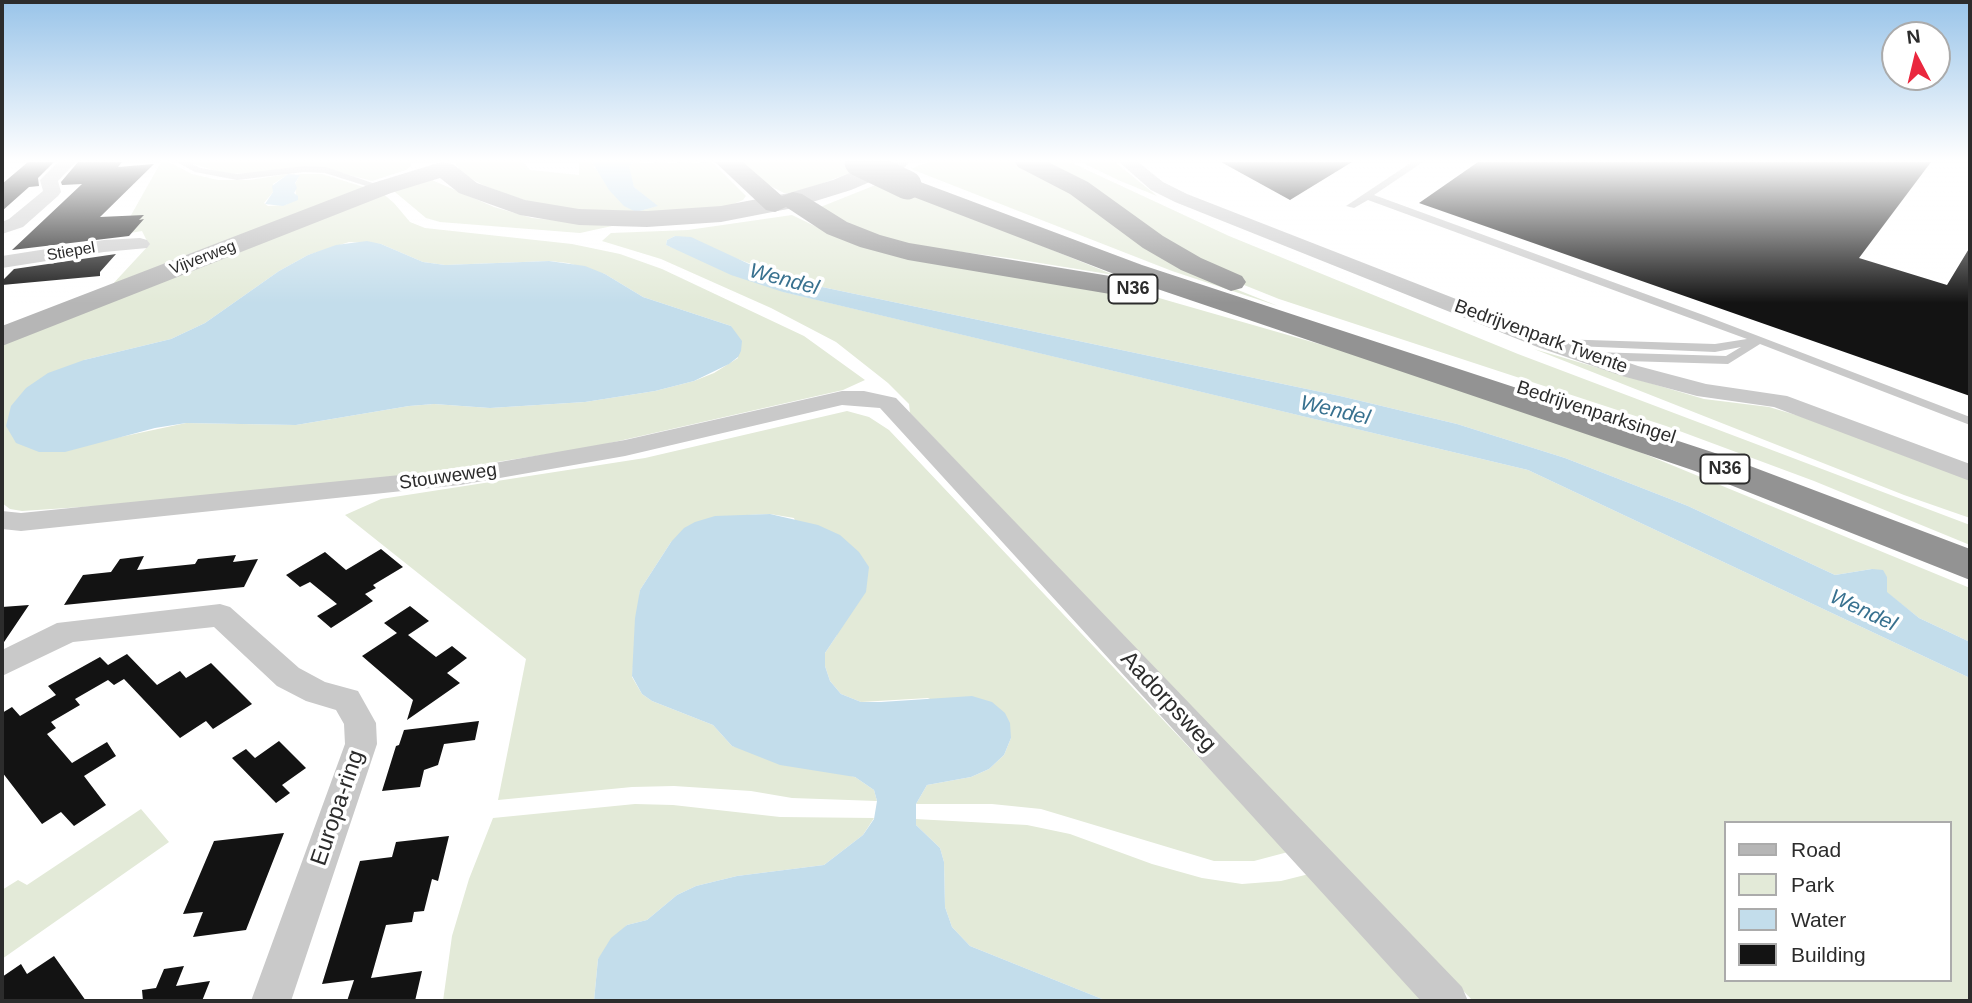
<!DOCTYPE html>
<style>
body{margin:0}
#map{position:relative;width:1972px;height:1003px;overflow:hidden;background:#fff;font-family:Helvetica,sans-serif}
canvas{display:block}
.frame{position:absolute;inset:0;border:4px solid #2c2c2c;pointer-events:none}
.legend{position:absolute;left:1724px;top:821px;width:228px;height:161px;box-sizing:border-box;background:#fff;border:2px solid #ababab;margin:0;padding:9px 12px;list-style:none;font-size:21px;color:#2c2c2c}
.legend li{display:flex;align-items:center;gap:14px;height:35px}
.legend b{width:35px;border:2px solid #ababab}
.north{position:absolute;left:1881px;top:21px;width:70px;height:70px;box-sizing:border-box;background:#fff;border:2px solid #ababab;border-radius:50%;rotate:353deg;font-size:19px;font-weight:700;line-height:28px;text-align:center;color:#2c2c2c}
.north::after{content:'';display:block;margin:auto;width:24px;height:32px;background:#ea273e;clip-path:polygon(50% 0,100% 100%,50% 72%,0 100%)}
</style>
<div id="map">
<canvas width="1972" height="1003"></canvas>
<div class="frame"></div>
<ul class="legend">
<li><b style="height:9px;background:#b6b6b6"></b>Road</li>
<li><b style="height:19px;background:#e3ead8"></b>Park</li>
<li><b style="height:19px;background:#c3ddeb"></b>Water</li>
<li><b style="height:19px;background:#131313"></b>Building</li>
</ul>
<div class="north">N</div>
</div>
<script>
const c = document.querySelector('canvas').getContext('2d');
c.lineJoin = 'round';
function fillPath(path, color) {
  c.fillStyle = color;
  c.fill(path, 'evenodd');
}
function poly(rows) {
  const path = new Path2D();
  for (const r of rows) {
    path.moveTo(r[0], r[1]);
    for (let i = 2; i < r.length; i += 2) path.lineTo(r[i], r[i + 1]);
  }
  return path;
}
function stroke(path, color, width, dash) {
  c.strokeStyle = color;
  c.lineWidth = width;
  c.lineCap = dash ? 'butt' : 'round';
  c.setLineDash(dash || []);
  c.stroke(path);
}
function write(font, color, halo, rows, align = 'center') {
  c.font = font + ' Helvetica,sans-serif';
  c.lineWidth = 7;
  c.setLineDash([]);
  c.textBaseline = 'middle';
  c.strokeStyle = halo;
  c.fillStyle = color;
  for (const [text, x, y, turn = 0] of rows) {
    c.save();
    c.translate(x, y);
    c.rotate((+turn || 0) * Math.PI / 180);
    c.textAlign = isNaN(turn) ? turn : align;
    if (halo) c.strokeText(text, 0, 0);
    c.fillText(text, 0, 0);
    c.restore();
  }
}
const green = poly([
 [161,162,169,162,192,174,218,180,250,180,288,174,273,184,273,192,264,203,268,206,286,205,296,195,295,184,300,175,297,174,322,174,367,188,110,287,149,245,142,231,124,234,130,217],
 [186,162,411,162,411,166,406,170,372,181,327,169,227,174],
 [454,162,523,162,530,170,579,175,579,162,592,162,594,167,636,212,657,206,634,187,630,175,629,166,633,163,712,162,746,196,743,200,726,207,635,214,548,207,514,197,483,185,463,174],
 [735,162,845,162,860,169,797,193,784,193,757,179],
 [927,162,1020,162,1228,286,1278,306,1172,271,911,169],
 [1036,162,1070,162,1229,236,1518,354,1970,525,1970,545,1814,481,1666,426,1279,299,1239,283],
 [1081,162,1115,162,1157,196,1118,180],
 [432,180,494,207,532,218,612,226,580,233,440,222,426,218,389,187],
 [883,182,966,215,1114,275,1009,258,915,246,875,236,818,208],
 [380,191,394,203,410,222,425,228,572,244,620,254,662,269,804,336,865,380,843,390,588,448,470,466,367,480,97,506,22,511,10,509,2,503,2,340],
 [349,242,381,244,423,262,445,265,549,261,568,263,605,274,643,297,731,326,738,358,714,373,694,381,655,391,585,402,490,408,434,404,409,406,296,425,186,423,111,439,84,360,171,339,205,323,279,271,308,255],
 [792,215,825,231,1152,296,1389,364,1555,417,1970,588,1970,642,1919,618,1886,592,1887,577,1872,569,1835,575,1688,506,1565,458,1457,424,1340,396,803,283,675,236,667,240,666,245,784,292,1528,470,1970,678,1970,1001,1473,1001,910,413,909,404,888,383,836,342,771,308,661,259,602,241,611,233,688,230],
 [1725,823,1949,823,1949,980,1725,980],
 [1534,349,1704,399,1769,407,1826,424,1912,456,1970,478,1970,518,1904,495],
 [847,411,869,417,889,430,1288,852,1254,861,1214,861,1041,809,992,804,916,804,927,785,971,777,989,769,1004,755,1011,738,928,698,861,702,841,694,830,681,825,666,825,653,837,635,794,518,770,514,747,515,671,542,640,590,632,677,642,694,652,701,713,725,732,746,855,777,874,790,877,801,792,798,751,791,674,786,632,787,498,800,526,659,345,515,381,499,645,458],
 [635,804,673,805,780,817,874,818,863,835,824,865,737,876,696,886,677,895,647,920,627,925,598,959,594,1001,443,1001,452,936,469,879,493,818],
 [141,809,169,842,2,959,2,890,18,880,27,885],
 [915,819,1027,825,1070,834,1152,864,1202,878,1242,884,1281,881,1309,874,1429,1001,1107,1001,970,946,952,927,945,907,944,862,940,848,916,825]
]);
const water = poly([
 [592,162,634,162,629,166,634,187,658,206,636,212,624,206,609,190],
 [288,174,300,175,295,183,297,188,294,193,298,196,298,200,283,206,265,204,273,192,272,186],
 [675,236,691,237,760,269,803,283,1340,396,1457,424,1565,458,1688,506,1835,575,1872,569,1883,570,1887,577,1887,592,1919,618,1970,642,1970,678,1528,470,783,292,731,275,666,245,667,240],
 [367,241,381,244,423,262,445,265,549,261,585,266,605,274,643,297,731,326,742,341,741,351,738,357,729,364,694,381,655,391,585,402,490,408,434,404,409,406,296,425,186,423,155,428,65,452,39,452,16,443,6,426,11,406,26,388,48,373,84,360,171,339,205,323,279,271,308,255,336,245],
 [770,514,818,525,840,535,859,552,869,567,866,592,825,653,825,666,830,681,841,694,861,702,881,702,972,696,992,702,1005,713,1010,723,1011,738,1004,755,989,769,971,777,927,785,916,804,916,825,940,848,944,862,945,907,952,927,970,946,1107,1001,594,1001,598,959,611,938,627,925,647,920,677,895,696,886,737,876,824,865,863,835,874,819,877,801,874,790,855,777,780,765,732,746,713,725,652,701,642,694,632,676,635,618,640,590,671,542,684,528,695,522,715,516]
]);
const building = poly([
 [28,162,54,162,38,178,39,186,29,187,2,211,2,184],
 [78,162,122,162,118,167,154,164,100,217,144,215,139,220,144,219,129,236,12,250,82,184,62,185,61,182],
 [1221,162,1352,162,1290,200],
 [1478,162,1931,162,1859,258,1947,285,1970,247,1970,396,1419,203],
 [116,254,100,272,100,276,2,285,2,281,14,269],
 [381,549,403,567,373,585,376,588,365,594,373,601,331,628,317,616,337,604,310,582,300,587,286,575,325,552,346,570],
 [236,555,233,562,258,559,244,587,64,605,83,575,111,572,120,559,144,556,137,570,195,564,198,559],
 [29,605,2,645,2,607],
 [410,606,429,621,408,635,436,657,452,646,467,658,447,673,460,683,407,720,413,700,362,656,397,633,384,623],
 [127,654,157,685,180,671,186,678,211,663,252,704,213,729,206,721,180,738,124,679,114,685,108,680,75,699,80,705,51,722,56,728,47,734,72,763,107,742,116,756,84,776,106,805,74,826,61,812,42,824,2,772,2,713,12,707,20,716,56,695,48,686,100,657,108,665],
 [479,721,475,740,444,744,438,765,424,770,420,787,382,791,396,746,399,745,404,730],
 [279,741,306,768,282,785,290,793,276,803,232,758,246,749,255,758],
 [284,833,246,930,193,937,203,912,183,914,214,841],
 [449,836,438,881,432,879,424,911,414,912,412,922,386,925,371,978,422,971,415,1001,347,1001,354,980,322,984,360,861,392,857,396,842],
 [54,956,86,1001,2,1001,2,977,21,964,27,974],
 [184,966,176,986,210,981,202,1001,143,1001,142,990,156,988,164,969]
]);
const lane = poly([
 [177,162,189,162,200,168,237,174,304,166,326,167,387,188,382,191,325,173,304,172,237,180,195,172,177,162],
 [1412,162,1423,162,1374,195,1706,316,1970,417,1970,425,1760,344,1728,364,1592,360,1586,356,1592,352,1726,356,1741,347,1715,352,1552,345,1550,343,1556,339,1715,344,1747,339,1368,200,1354,208,1346,206,1412,162]
]);
const street = poly([
 [58,162,76,162,58,181,61,192,58,196,23,227,2,234,2,222,9,219,43,191,40,180,58,162],
 [1119,162,1138,162,1163,182,1187,194,1556,338,1638,366,1706,384,1787,396,1970,464,1970,481,1774,407,1697,396,1622,376,1540,348,1175,202,1151,190,1119,162],
 [140,238,147,240,150,244,147,248,104,252,2,268,2,256,104,240,140,238],
 [842,391,864,391,896,398,1462,987,1468,1001,1421,1001,880,408,842,405,625,456,460,485,21,531,2,529,2,511,21,513,460,469,625,440,842,391],
 [220,604,230,607,299,668,325,682,358,691,376,723,377,744,291,1001,251,1001,345,744,344,724,336,710,306,701,277,686,214,627,73,642,2,676,2,650,57,623,220,604]
]);
const secondary = poly([
 [441,162,453,164,477,183,525,200,579,209,647,211,721,206,789,193,833,180,875,162,909,162,905,167,851,190,793,208,721,222,647,227,579,225,520,215,459,193,440,178,391,193,2,346,2,326,373,183,441,162]
]);
const highway = poly([
 [715,162,743,162,782,196,793,192,802,194,847,222,880,235,909,243,1116,277,1127,280,1131,286,1127,292,1116,295,908,260,860,247,827,234,786,207,775,212,766,210,715,162],
 [1015,162,1048,162,1088,182,1163,236,1201,258,1242,276,1246,282,1242,288,1231,291,1181,270,1143,248,1070,194,1018,167,1015,162],
 [907,177,1142,265,1721,455,1970,549,1970,580,1695,471,1122,277,898,191,894,185,898,179,907,177]
]);
const highwayBridge = poly([
 [859,162,907,185]
]);
const farStreetnames = [
 ["Stiepel",71,252,-10],
 ["Vijverweg",203,258,-21]
];
const shields = [
 [1133,289,49],
 [1725,469,49]
];
const shieldNames = [
 ["N36",1133,289],
 ["N36",1725,469]
];
const streetNames = [
 ["Bedrijvenpark Twente",1541,337,20],
 ["Bedrijvenparksingel",1596,413,18],
 ["Stouweweg",448,477,-8]
];
const waterNames = [
 ["Wendel",784,280,15],
 ["Wendel",1335,411,13],
 ["Wendel",1863,611,25]
];
const nearStreetnames = [
 ["Aadorpsweg",1168,702,47],
 ["Europa-ring",338,808,-71]
];
fillPath(green, '#e3ead8');
fillPath(water, '#c3ddeb');
fillPath(building, '#131313');
fillPath(lane, '#c9c9c9');
fillPath(street, '#c9c9c9');
fillPath(secondary, '#b6b6b6');
fillPath(highway, '#939393');
stroke(highwayBridge, '#939393', 29);
const sky = c.createLinearGradient(0, 0, 0, 303);
sky.addColorStop(0, '#99c4e9');
sky.addColorStop(0.53, '#fff');
sky.addColorStop(1, '#ffffff00');
c.fillStyle = sky;
c.fillRect(0, 0, 1972, 303);
write('16px', '#2c2c2c', '#fff', farStreetnames);
for (const [x, y, w] of shields) {
  const box = new Path2D();
  box.roundRect(x - w / 2, y - 14.5, w, 29, 5);
  c.fillStyle = '#fff';
  c.fill(box);
  stroke(box, '#2c2c2c', 2);
}
write('bold 18px', '#2c2c2c', null, shieldNames);
write('19px', '#2c2c2c', '#fff', streetNames);
write('italic 21px', '#38718f', '#fff', waterNames);
write('23px', '#2c2c2c', '#fff', nearStreetnames);
</script>
